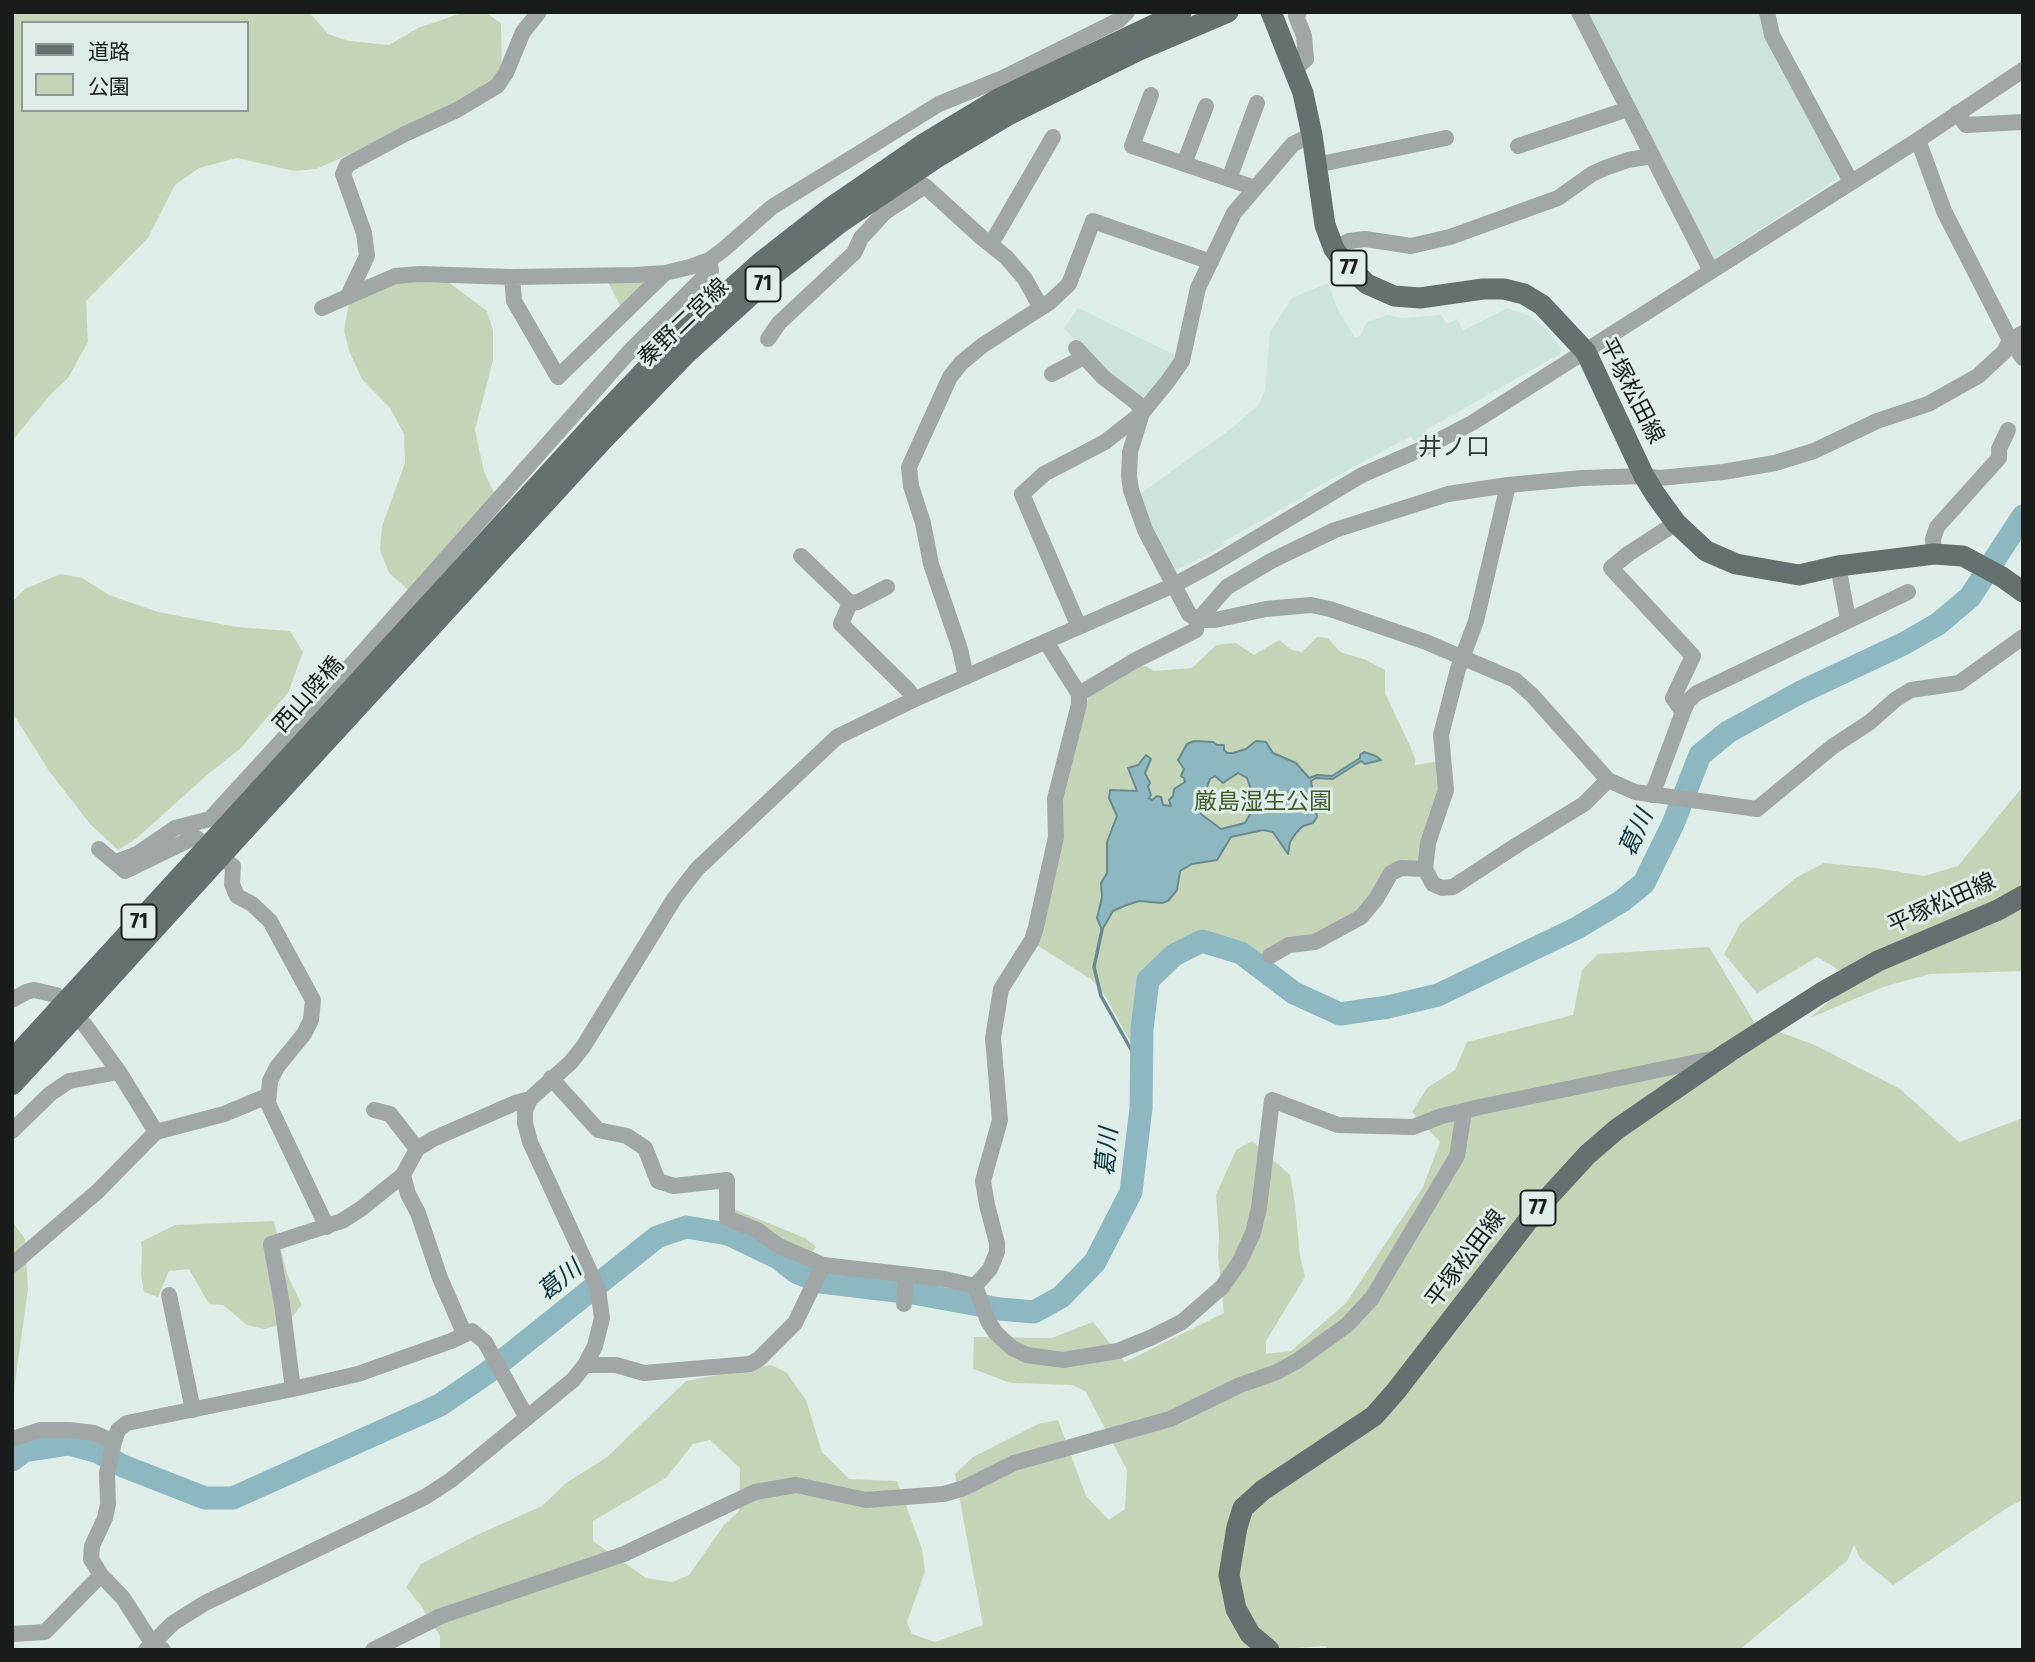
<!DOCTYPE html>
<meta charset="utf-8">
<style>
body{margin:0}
#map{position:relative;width:2035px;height:1662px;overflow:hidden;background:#dfede8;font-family:"Fira Sans Condensed","Noto Sans JP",sans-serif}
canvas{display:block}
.frame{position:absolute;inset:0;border:14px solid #181d1c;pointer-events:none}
.legend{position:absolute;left:21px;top:21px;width:228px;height:91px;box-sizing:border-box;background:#dfede8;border:2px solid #8f9a96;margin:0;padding:9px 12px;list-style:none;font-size:21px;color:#181d1c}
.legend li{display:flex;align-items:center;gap:14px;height:35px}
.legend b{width:35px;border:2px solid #8f9a96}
</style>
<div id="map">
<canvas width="2035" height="1662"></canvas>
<div class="frame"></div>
<ul class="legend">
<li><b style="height:9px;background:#657170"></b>道路</li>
<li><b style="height:19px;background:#c4d5b7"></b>公園</li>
</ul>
</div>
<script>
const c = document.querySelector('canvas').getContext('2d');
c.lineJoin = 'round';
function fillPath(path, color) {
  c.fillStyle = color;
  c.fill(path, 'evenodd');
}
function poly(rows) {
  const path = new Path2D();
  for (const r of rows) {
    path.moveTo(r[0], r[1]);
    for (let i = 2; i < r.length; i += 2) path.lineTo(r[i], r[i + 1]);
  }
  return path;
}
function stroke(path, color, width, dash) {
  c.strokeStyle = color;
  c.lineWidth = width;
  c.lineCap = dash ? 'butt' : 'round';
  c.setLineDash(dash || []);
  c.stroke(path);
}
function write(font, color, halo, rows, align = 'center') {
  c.font = font + ' "Fira Sans Condensed","Noto Sans JP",sans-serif';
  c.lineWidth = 6;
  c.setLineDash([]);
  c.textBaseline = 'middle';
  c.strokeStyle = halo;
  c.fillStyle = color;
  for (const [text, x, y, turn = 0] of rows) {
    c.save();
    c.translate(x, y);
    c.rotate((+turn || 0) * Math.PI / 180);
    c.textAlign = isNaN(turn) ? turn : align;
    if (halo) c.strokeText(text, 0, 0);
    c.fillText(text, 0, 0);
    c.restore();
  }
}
const built = poly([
 [1584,12,1761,12,1838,174,1837,179,1713,260],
 [1328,283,1338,310,1355,338,1360,336,1367,322,1388,315,1402,318,1441,315,1447,324,1457,319,1463,331,1507,308,1528,315,1544,327,1561,347,1560,354,1426,430,1428,434,1414,441,1411,436,1304,494,1305,496,1223,542,1224,545,1195,561,1170,572,1140,497,1141,493,1232,428,1259,404,1265,390,1270,332,1292,298],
 [1078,308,1177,356,1146,400,1140,401,1098,365,1064,328]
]);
const green = poly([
 [12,12,309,12,328,34,349,41,389,45,418,28,462,13,486,13,501,23,502,87,316,169,294,171,237,158,199,168,175,185,148,238,86,301,88,342,68,378,50,395,12,441],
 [23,23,247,23,247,110,23,110],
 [398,268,422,268,451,284,487,311,493,330,493,360,475,430,484,472,503,511,502,529,413,594,389,573,380,550,382,526,405,463,404,434,390,408,362,379,349,351,344,330,350,299,365,280],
 [643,281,644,287,622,309,608,282],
 [60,574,82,578,109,595,158,612,237,627,290,631,303,652,288,693,241,748,208,774,137,838,118,850,90,824,49,771,12,712,12,602,25,589],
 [1317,637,1328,638,1340,652,1366,660,1385,670,1385,693,1410,746,1415,759,1415,765,1439,761,1443,790,1419,864,1400,865,1361,911,1316,937,1264,956,1234,941,1218,938,1196,939,1179,944,1163,953,1140,982,1136,996,1134,1048,1104,994,1091,979,1035,944,1059,813,1089,694,1137,667,1146,666,1154,671,1192,668,1216,645,1236,643,1254,655,1279,640,1292,650,1302,652],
 [2023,786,2023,971,1930,974,1883,987,1810,1018,1834,997,1839,970,1817,957,1757,993,1724,954,1740,924,1797,877,1824,863,1876,868,1924,876,1958,866],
 [1709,947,1755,1023,1815,1045,1900,1089,1959,1142,2023,1118,2023,1500,2010,1506,1893,1585,1860,1558,1854,1545,1847,1561,1739,1650,1326,1650,1326,1646,1265,1650,440,1650,440,1636,420,1604,406,1587,421,1564,477,1535,542,1506,566,1483,606,1458,686,1381,771,1365,786,1372,806,1400,822,1452,849,1479,897,1481,922,1549,925,1572,907,1622,912,1634,935,1642,983,1625,955,1474,973,1457,1038,1424,1058,1420,1086,1496,1109,1520,1125,1509,1127,1470,1086,1392,1073,1385,1011,1383,973,1369,974,1337,1052,1338,1093,1322,1125,1362,1224,1313,1218,1256,1219,1237,1216,1195,1236,1150,1252,1141,1290,1175,1295,1203,1300,1256,1305,1277,1266,1341,1266,1354,1291,1351,1346,1303,1423,1187,1440,1142,1412,1112,1427,1088,1455,1070,1467,1042,1573,1015,1582,970,1598,954],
 [710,1440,740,1468,739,1511,724,1525,689,1575,672,1582,646,1578,593,1541,593,1521,666,1478,693,1444],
 [731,1208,805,1238,816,1247,810,1254,734,1217],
 [12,1221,25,1239,28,1289,12,1404],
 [274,1221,287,1274,302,1305,288,1322,265,1329,247,1325,223,1305,209,1304,189,1269,169,1271,158,1297,144,1292,141,1275,142,1252,141,1242,175,1225]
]);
const water = poly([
 [1194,741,1213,742,1217,745,1224,745,1224,750,1227,753,1233,753,1246,749,1256,741,1266,742,1273,753,1296,763,1309,778,1317,775,1332,776,1360,758,1360,755,1364,752,1376,756,1381,760,1365,764,1361,761,1333,779,1316,778,1311,781,1317,817,1313,823,1303,826,1296,833,1290,842,1288,854,1273,832,1263,830,1231,837,1217,860,1192,864,1180,871,1177,890,1168,901,1162,903,1139,901,1124,906,1113,911,1102,930,1097,918,1102,897,1101,883,1107,873,1107,842,1117,816,1109,798,1110,790,1137,791,1128,768,1138,765,1146,755,1151,759,1145,773,1150,783,1148,787,1151,795,1149,798,1152,800,1157,796,1161,797,1163,805,1171,806,1169,800,1173,796,1174,789,1185,782,1184,778,1181,776,1184,769,1178,760,1187,744,1194,741],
 [1238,773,1247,778,1256,804,1245,823,1221,829,1201,814,1199,793,1207,787,1210,779,1215,776,1223,783,1238,773]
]);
const stream = poly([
 [1102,930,1094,967,1101,996,1142,1069]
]);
const river = poly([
 [12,1460,24,1451,69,1444,98,1452,123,1466,205,1498,233,1498,440,1405,487,1373,657,1237,686,1227,728,1234,778,1258,796,1272,821,1282,913,1293,1000,1309,1034,1312,1061,1297,1095,1262,1131,1192,1141,1108,1142,1029,1148,980,1174,955,1202,941,1241,953,1294,993,1340,1014,1388,1007,1438,995,1577,928,1622,901,1644,883,1673,824,1700,755,1728,732,1801,692,1903,644,1938,624,1970,597,2023,516]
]);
const minor = poly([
 [1579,12,1711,271],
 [1767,12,1772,35,1851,182],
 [1295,69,1306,59,1304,36,1296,16,1299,12],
 [1151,95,1132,146,1255,188],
 [1957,113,1966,125,2023,122],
 [1918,140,1944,211,2010,340,2023,358],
 [1518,146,1628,109],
 [1184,164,1206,106],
 [1316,165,1446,138],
 [1229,179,1257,103],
 [991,244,1053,137],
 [1334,249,1349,241,1365,239,1411,246,1450,237,1558,198,1592,174,1605,168,1628,160,1652,156],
 [512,277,514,301,558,377,665,273],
 [348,296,367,256,364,233,343,174,347,165,405,134,457,110,497,86,506,73,523,32,539,12],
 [322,308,395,276,420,274,512,277,635,275,665,273,690,267,709,260,723,250,772,207,939,104,1003,78,1119,20,1127,12],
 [768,339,779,323,854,253,861,238,885,212,925,186,981,237,1006,257,1025,279,1040,306],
 [1076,348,1103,377,1137,403,1142,413,1130,452,1129,476,1131,490,1145,530,1189,614,1198,620,1215,620,1266,609,1311,605,1330,609,1426,642,1515,680,1532,695,1608,780,1635,792,1757,809,1832,747,1870,722,1896,699,1911,690,1959,683,2023,637],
 [1052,374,1084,357],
 [1508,485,1476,621,1458,669,1441,735,1446,790,1428,843,1425,869,1433,884,1442,888,1453,887,1517,845,1584,804,1608,780],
 [1676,523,1628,554,1611,568,1693,656,1673,698,1683,712],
 [1934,554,1933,539,1937,527,1999,458,1999,449,2008,430],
 [801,556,850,603],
 [1838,566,1848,619],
 [850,603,841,624,909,691,913,700],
 [850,603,858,602,887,587],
 [1079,627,1022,494,1044,474,1105,442,1142,413,1168,381,1182,361,1198,288,1234,213,1293,144,1312,135],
 [966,677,960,649,931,564,923,523,911,486,909,467,950,377,961,363,983,345,1050,302,1069,284,1093,221,1211,262],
 [1079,694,1134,661,1196,630,1198,620,1227,587,1271,561,1335,530,1448,494,1508,485,1582,478,1644,476,1659,478,1723,472,1775,463,1814,451,1877,421,1928,404,1978,376,2004,352,2010,340,2023,333],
 [1652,795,1683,712,1688,701,1697,693,1908,592],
 [99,849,125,871,195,837,233,866,232,884,237,896,252,904,270,921,313,1000,311,1020,304,1034,277,1067,270,1081,268,1104],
 [116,862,137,854,175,828,210,819,363,652,630,351,711,270,709,260],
 [1270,956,1289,945,1315,942,1361,917,1376,899,1391,873,1401,868,1425,869],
 [12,1000,26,992,34,990,56,995,84,1024,119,1072,156,1132,98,1191,12,1265],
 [551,1078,598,1130,627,1136,645,1148,658,1181,674,1186,727,1180,727,1218,757,1230,777,1245,823,1265,945,1279,975,1286],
 [374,1110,390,1114,417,1149],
 [12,1131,50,1094,69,1081,119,1072],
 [156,1132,224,1114,265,1097,327,1227],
 [403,1175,408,1194,418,1213,440,1278,464,1333],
 [975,1286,988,1321,995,1332,1012,1348,1027,1355,1063,1360,1118,1351,1150,1338,1182,1322,1222,1287,1239,1263,1253,1233,1259,1208,1272,1100,1338,1125,1413,1127,1442,1116,1480,1107,1716,1058],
 [975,1286,990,1269,997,1252,997,1243,987,1205,983,1181,1000,1120,993,1038,1001,989,1032,940,1036,927,1056,837,1055,799,1079,704,1079,694,1046,642],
 [169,1295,193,1410],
 [904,1304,906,1275],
 [585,1365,616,1365,644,1373,750,1364,759,1359,795,1323,823,1265],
 [293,1389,282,1304,271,1244,342,1221,362,1208,403,1175,417,1149,433,1139,515,1103,530,1099],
 [12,1439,40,1430,69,1430,94,1433,114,1442],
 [12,1634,45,1632,101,1575],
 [146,1650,173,1623,205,1603,425,1497,451,1480,573,1380,585,1365,595,1346,602,1318,598,1289,530,1142,525,1123,525,1111,530,1099,571,1062,583,1047,674,899,697,869,837,737,913,700,1174,585,1213,564,1362,475,1424,448,1472,423,1918,140,2023,70],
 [163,1650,152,1643,123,1598,101,1575,91,1559,92,1546,105,1518,108,1504,107,1473,114,1442,118,1430,127,1423,293,1389,358,1374,451,1341,472,1331,485,1342,527,1418],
 [373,1650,441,1616,624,1554,755,1492,796,1485,866,1500,944,1494,964,1488,1014,1463,1170,1419,1240,1385,1277,1372,1297,1361,1347,1325,1372,1298,1457,1156,1464,1112]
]);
const major = poly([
 [1271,12,1303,93,1312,135,1325,225,1334,249,1345,264,1367,284,1394,296,1420,298,1483,289,1504,289,1524,294,1542,305,1586,352,1644,476,1655,494,1676,523,1706,551,1736,564,1799,575,1838,566,1934,554,1963,556,2002,577,2023,592],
 [220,833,593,425,674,340,761,262,829,209,925,143,998,99,1181,12],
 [230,846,603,440,686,354,772,276,841,222,936,158,1010,114,1139,50,1228,12],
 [12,1060,57,1011],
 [12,1085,70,1022],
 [1269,1650,1250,1634,1236,1609,1229,1575,1237,1527,1243,1508,1263,1490,1374,1416,1396,1391,1533,1214,1587,1155,1617,1129,1729,1052,1821,993,1878,961,1998,910,2023,896]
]);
const majorBridge = poly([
 [57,1011,220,833],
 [70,1022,230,846]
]);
const shields = [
 [1349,268,35],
 [763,284,35],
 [139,922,35],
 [1538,1208,35]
];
const shieldNames = [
 ["77",1349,268],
 ["71",763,284],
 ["71",139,922],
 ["77",1538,1208]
];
const streetNames = [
 ["秦野二宮線",684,323,-44],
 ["平塚松田線",1631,391,63],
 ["西山陸橋",309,695,-48],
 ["平塚松田線",1942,904,-24],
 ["平塚松田線",1466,1259,-53]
];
const parkNames = [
 ["厳島湿生公園",1263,803]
];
const neighbourhoodNames = [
 ["井ノ口",1454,448]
];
const waterNames = [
 ["葛川",1637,833,-66],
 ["葛川",1108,1152,-85],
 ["葛川",560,1281,-39]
];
fillPath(built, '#cce4dc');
fillPath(green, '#c4d5b7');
fillPath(water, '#8db8c2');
stroke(water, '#6a8a90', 2);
stroke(stream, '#6a8a90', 3.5);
stroke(river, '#8db8c2', 23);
stroke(minor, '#a1a7a7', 16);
stroke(major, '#657170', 21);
stroke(majorBridge, '#657170', 21);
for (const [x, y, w] of shields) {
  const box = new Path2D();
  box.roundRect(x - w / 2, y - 17.5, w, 35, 5);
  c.fillStyle = '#dfede8';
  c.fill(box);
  stroke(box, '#181d1c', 2);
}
write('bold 21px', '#181d1c', null, shieldNames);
write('23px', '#181d1c', '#dfede8', streetNames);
write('23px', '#425b2c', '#dfede8', parkNames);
write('24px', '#2e3935', '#dfede8', neighbourhoodNames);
write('italic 24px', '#043038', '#dfede8', waterNames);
</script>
